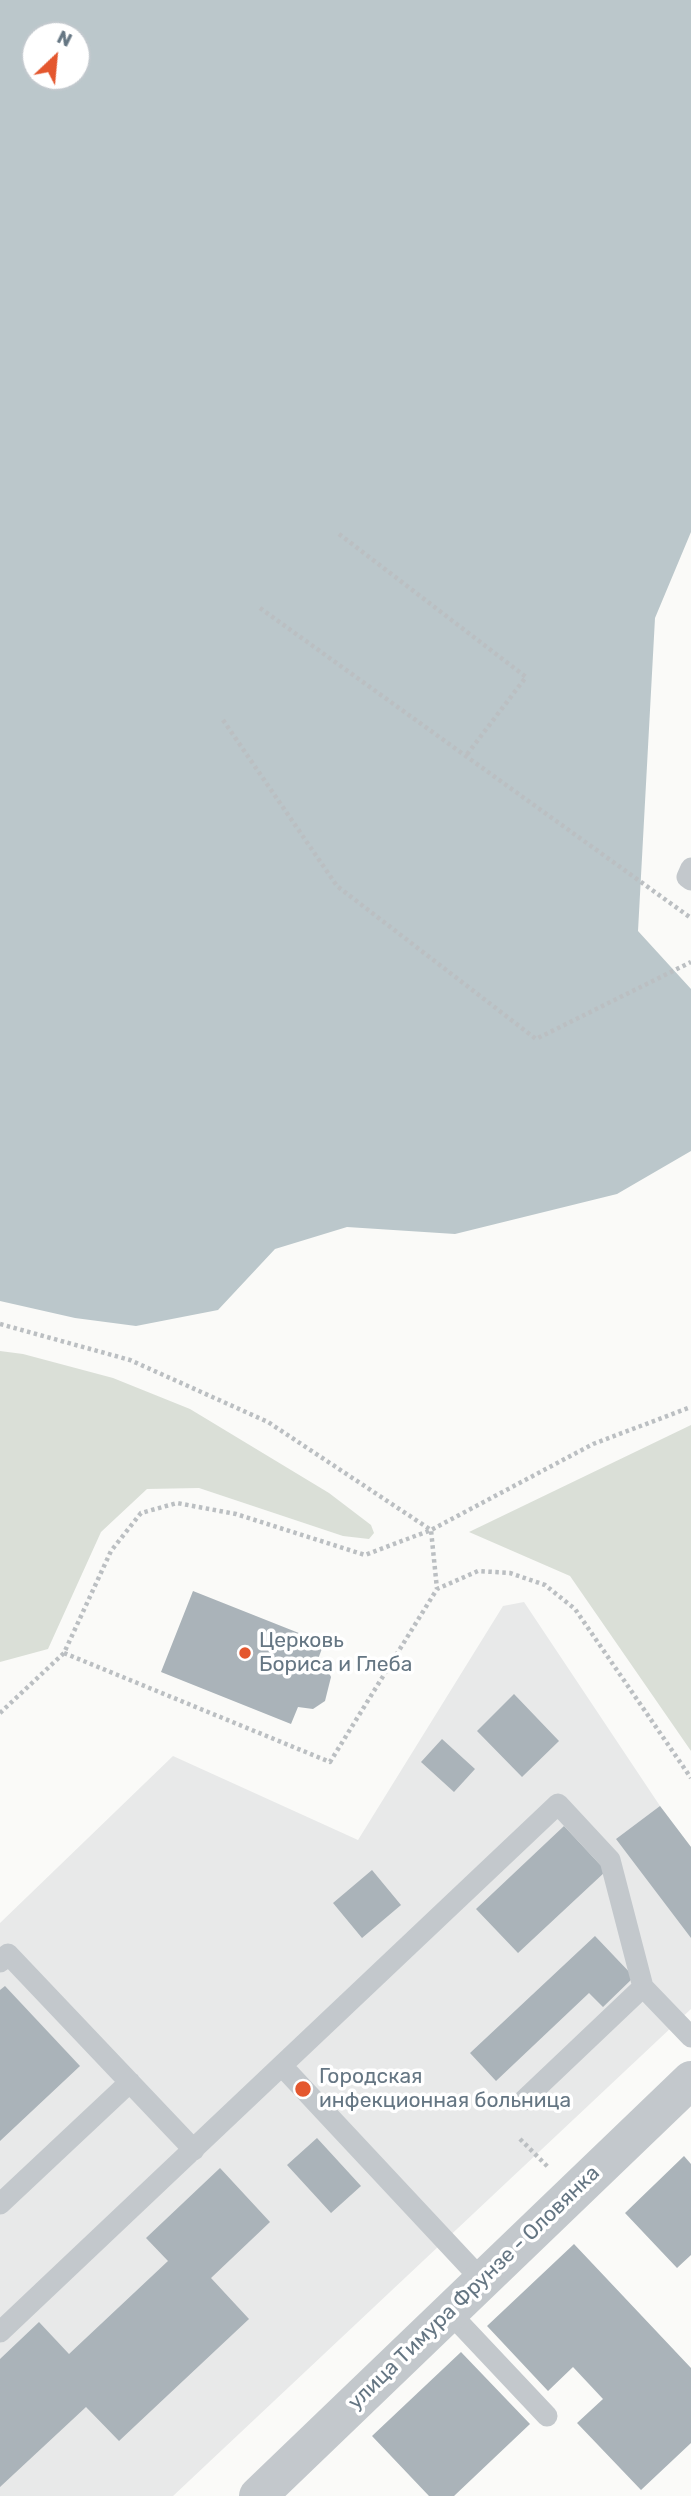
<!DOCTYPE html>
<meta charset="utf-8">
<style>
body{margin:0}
#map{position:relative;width:691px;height:2496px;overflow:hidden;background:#fafaf8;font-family:Rubik,sans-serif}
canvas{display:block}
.north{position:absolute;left:21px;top:21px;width:70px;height:70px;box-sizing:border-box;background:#fff;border:2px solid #c1c8cd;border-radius:50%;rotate:26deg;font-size:19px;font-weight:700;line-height:28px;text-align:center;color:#657683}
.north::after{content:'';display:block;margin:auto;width:24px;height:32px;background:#e4572e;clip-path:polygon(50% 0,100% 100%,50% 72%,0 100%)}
</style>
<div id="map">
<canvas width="691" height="2496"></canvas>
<div class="north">N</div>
</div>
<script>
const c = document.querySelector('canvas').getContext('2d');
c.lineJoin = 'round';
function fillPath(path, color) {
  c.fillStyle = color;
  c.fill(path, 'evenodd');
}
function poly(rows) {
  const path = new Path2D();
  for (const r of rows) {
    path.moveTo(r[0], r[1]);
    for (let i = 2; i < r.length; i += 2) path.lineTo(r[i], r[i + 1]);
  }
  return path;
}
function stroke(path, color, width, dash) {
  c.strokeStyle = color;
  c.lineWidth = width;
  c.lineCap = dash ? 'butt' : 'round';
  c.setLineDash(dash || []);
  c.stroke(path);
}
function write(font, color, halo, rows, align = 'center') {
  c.font = font + ' Rubik,sans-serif';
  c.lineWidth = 7;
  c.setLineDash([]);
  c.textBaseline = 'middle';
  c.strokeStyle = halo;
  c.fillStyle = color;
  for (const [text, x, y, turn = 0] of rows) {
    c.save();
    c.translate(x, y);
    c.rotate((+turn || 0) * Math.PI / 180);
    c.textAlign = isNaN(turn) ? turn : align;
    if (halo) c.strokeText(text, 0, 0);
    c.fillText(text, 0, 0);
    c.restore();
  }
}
const built = poly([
 [524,1602,660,1806,691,1847,691,2009,173,2496,0,2496,0,1923,173,1756,358,1840,503,1606]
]);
const green = poly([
 [0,1351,23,1354,113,1378,190,1409,329,1493,371,1525,374,1533,369,1539,343,1536,199,1488,147,1489,101,1532,48,1649,0,1662],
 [691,1425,691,1751,570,1576,469,1532]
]);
const water = poly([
 [0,0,691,0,691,532,655,618,638,931,691,989,691,1151,617,1194,455,1234,347,1227,275,1249,218,1310,136,1326,75,1318,0,1301],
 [35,35,77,35,77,77,35,77]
]);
const building = poly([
 [193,1591,324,1643,317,1662,327,1669,331,1677,325,1701,313,1709,298,1707,291,1724,161,1672],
 [514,1694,559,1741,522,1777,477,1731],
 [442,1739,475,1769,454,1792,421,1762],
 [660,1806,691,1847,691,1938,616,1839],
 [564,1826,606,1871,518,1953,476,1909],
 [372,1870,401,1905,362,1938,333,1903],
 [595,1936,634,1977,603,2007,589,1993,496,2081,470,2053],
 [5,1986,80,2066,0,2141,0,1990],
 [317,2138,361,2186,331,2213,287,2165],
 [684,2156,691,2164,691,2255,677,2268,625,2213],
 [220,2168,270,2222,211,2278,249,2319,119,2441,86,2407,0,2487,0,2359,39,2322,69,2354,168,2261,146,2238],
 [574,2244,691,2368,691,2443,641,2490,577,2423,603,2399,573,2367,548,2391,487,2326],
 [461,2352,530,2424,454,2496,429,2496,372,2436]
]);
const path = poly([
 [339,534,526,677,465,757],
 [260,608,691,918],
 [223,720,337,886,536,1039,691,962],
 [0,1324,130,1360,268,1422,431,1530,437,1589],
 [64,1653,330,1762,437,1589,478,1571,510,1573,545,1585,575,1609,691,1778],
 [0,1713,64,1653,111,1551,141,1513,177,1503,236,1514,365,1555,431,1530,593,1444,691,1407],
 [520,2139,548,2167]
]);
const lane = poly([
 [691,868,687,877,691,880],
 [0,1962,8,1954,194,2150],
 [282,2066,482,2280],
 [524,2100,643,1987,691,2037],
 [0,2204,130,2082],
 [449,2312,547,2416],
 [0,2332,558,1804,610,1860,643,1987]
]);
const street = poly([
 [258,2496,691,2080]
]);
const markers = [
 [245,1653,7,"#e4572e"],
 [303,2089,9,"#e4572e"]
];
const poiNames = [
 ["Церковь",259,1641],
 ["Бориса и Глеба",259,1665],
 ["Городская",319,2077],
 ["инфекционная больница",319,2101]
];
const streetNames = [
 ["улица Тимура Фрунзе - Оловянка",474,2288,-44]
];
fillPath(built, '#e8e9e9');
fillPath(green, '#dadfd7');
fillPath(water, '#bbc7cb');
fillPath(building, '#aab3b9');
stroke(path, '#bbbfc2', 4.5, [3.5, 3.5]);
stroke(lane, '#c3c8cc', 21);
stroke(street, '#c3c8cc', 38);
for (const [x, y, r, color] of markers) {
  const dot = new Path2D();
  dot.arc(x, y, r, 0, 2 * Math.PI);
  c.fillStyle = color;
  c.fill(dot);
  stroke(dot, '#fff', 2.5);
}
write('21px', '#657683', '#fff', poiNames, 'left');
write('21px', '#657683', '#fff', streetNames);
</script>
